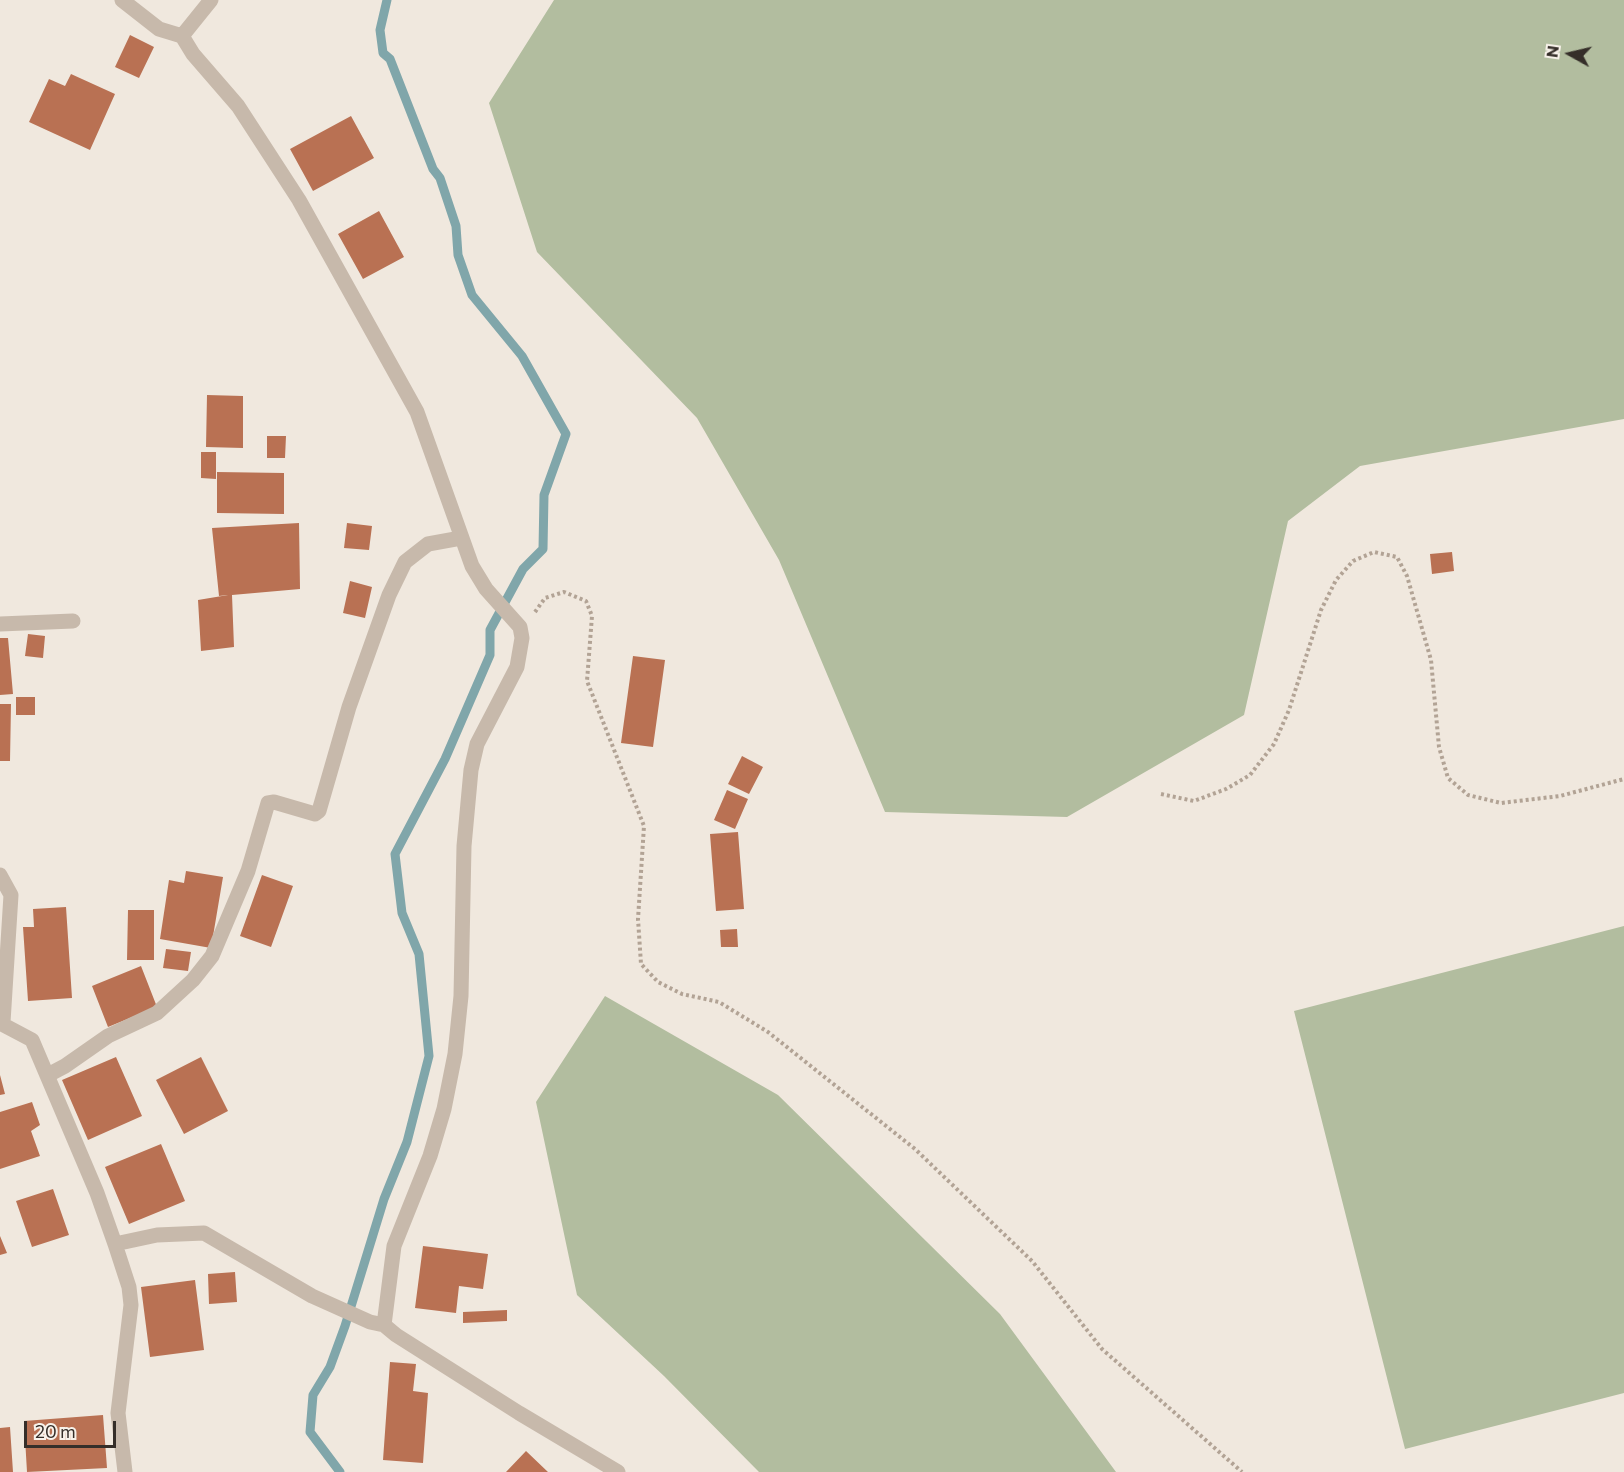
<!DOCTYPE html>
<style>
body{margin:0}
#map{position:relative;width:1624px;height:1472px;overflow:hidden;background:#f0e8de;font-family:Commissioner,sans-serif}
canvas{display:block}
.north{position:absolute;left:1540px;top:24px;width:60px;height:60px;-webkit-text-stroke:4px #f8f2ea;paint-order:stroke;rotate:278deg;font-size:16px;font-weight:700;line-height:24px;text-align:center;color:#352e29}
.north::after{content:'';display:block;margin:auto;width:21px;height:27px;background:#352e29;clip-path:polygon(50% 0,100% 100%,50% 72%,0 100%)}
.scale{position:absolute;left:24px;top:1421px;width:92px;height:27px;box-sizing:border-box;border:3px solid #352e29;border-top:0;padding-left:8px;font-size:18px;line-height:21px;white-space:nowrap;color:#352e29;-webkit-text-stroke:4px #f8f2ea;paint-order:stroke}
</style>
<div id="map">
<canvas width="1624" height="1472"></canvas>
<div class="north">N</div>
<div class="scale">20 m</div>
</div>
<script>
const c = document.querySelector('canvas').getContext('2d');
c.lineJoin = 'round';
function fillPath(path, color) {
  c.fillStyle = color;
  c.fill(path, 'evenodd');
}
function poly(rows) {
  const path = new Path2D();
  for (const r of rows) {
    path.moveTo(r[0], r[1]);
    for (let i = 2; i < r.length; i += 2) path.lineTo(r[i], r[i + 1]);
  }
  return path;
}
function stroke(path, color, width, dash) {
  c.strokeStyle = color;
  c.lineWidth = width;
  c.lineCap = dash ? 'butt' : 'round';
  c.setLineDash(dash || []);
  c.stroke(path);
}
const green = poly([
 [554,0,1624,0,1624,419,1360,466,1288,521,1244,715,1067,817,885,812,779,560,697,418,537,252,489,103],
 [1624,926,1624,1393,1405,1449,1294,1011],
 [605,996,778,1095,1000,1314,1116,1472,759,1472,664,1376,577,1295,536,1102]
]);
const stream = poly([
 [340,1472,310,1432,313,1395,330,1367,345,1326,384,1199,407,1142,429,1056,419,954,402,913,395,854,445,759,490,655,490,630,523,569,543,549,544,495,566,434,522,356,472,295,458,255,456,226,440,178,433,169,390,59,383,53,380,30,387,0]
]);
const building = poly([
 [130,35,154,47,139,78,115,67],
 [71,74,115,94,90,150,29,122,49,79,65,86],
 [351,116,374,158,313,191,290,149],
 [379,211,404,257,363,279,338,234],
 [207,395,243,396,243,448,206,447],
 [267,436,286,436,285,458,267,458],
 [201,452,216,452,216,479,201,478],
 [217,472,284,473,284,514,217,513],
 [299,523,300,589,232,595,234,647,201,651,198,600,228,595,219,596,212,528],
 [347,523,372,526,369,550,344,548],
 [1452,552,1454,571,1432,574,1430,554],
 [350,581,372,587,365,618,343,613],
 [28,634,45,636,43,658,25,656],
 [0,638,8,638,13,694,0,695],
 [633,656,665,660,653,747,621,743],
 [16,697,35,697,35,715,16,715],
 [0,704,11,704,10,761,0,761],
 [742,756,763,767,749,794,728,784],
 [727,790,748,799,735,829,714,820],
 [738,832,744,909,716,911,710,834],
 [186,871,223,877,211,948,160,939,169,880,184,883],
 [262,875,293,886,271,947,240,936],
 [66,907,72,998,28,1001,23,927,34,927,33,909],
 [128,910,154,910,154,960,127,960],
 [737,929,738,947,721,947,720,930],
 [166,949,191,952,188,971,163,968],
 [141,966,157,1007,108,1027,92,986],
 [116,1057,142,1116,88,1140,62,1080],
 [201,1057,228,1111,184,1134,156,1080],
 [0,1075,5,1094,0,1095],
 [32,1102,40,1125,31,1131,40,1156,0,1169,0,1112],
 [161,1144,185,1201,129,1224,105,1167],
 [53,1189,69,1235,32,1247,16,1201],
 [0,1236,7,1253,0,1255],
 [423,1246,488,1254,483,1289,459,1286,456,1313,415,1308],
 [235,1272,237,1302,209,1304,208,1274],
 [195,1280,204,1350,150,1357,141,1287],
 [507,1310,507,1321,463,1323,463,1312],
 [390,1362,416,1364,413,1391,428,1393,423,1463,383,1460],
 [103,1415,107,1468,27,1472,24,1421],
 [10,1427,13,1472,0,1472,0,1428],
 [526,1451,548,1472,506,1472]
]);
const path = poly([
 [535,612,545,598,564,592,586,601,592,616,587,681,644,826,638,919,641,964,658,982,682,994,719,1002,768,1032,915,1149,1032,1261,1102,1349,1242,1472],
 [1161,794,1194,801,1226,789,1250,775,1274,744,1289,710,1321,610,1336,580,1353,561,1374,552,1397,557,1407,576,1431,660,1439,747,1448,778,1468,795,1501,803,1560,796,1624,779]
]);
const minor = poly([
 [122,0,159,29,182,36,193,54,238,106,299,200,417,412,472,566,486,589,520,627,522,638,517,667,477,744,471,770,464,846,461,996,455,1054,444,1109,430,1156,394,1246,384,1325],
 [182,36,211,0],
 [0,624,73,621],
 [0,875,11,895,3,1022],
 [0,1023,32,1040,97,1193,115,1244,157,1235,204,1233,312,1296,370,1322,384,1325,396,1335,519,1413,618,1472],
 [48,1075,65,1066,108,1036,157,1013,193,980,212,956,248,871,268,803,274,802,315,814,319,811,349,707,389,595,405,562,428,544,461,538],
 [115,1244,129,1287,131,1305,118,1413,125,1472]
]);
fillPath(green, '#b2bd9f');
stroke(stream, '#80a6aa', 9);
fillPath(building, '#b97153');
stroke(path, '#b2a395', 4, [3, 3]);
stroke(minor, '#c7b9ab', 15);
</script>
